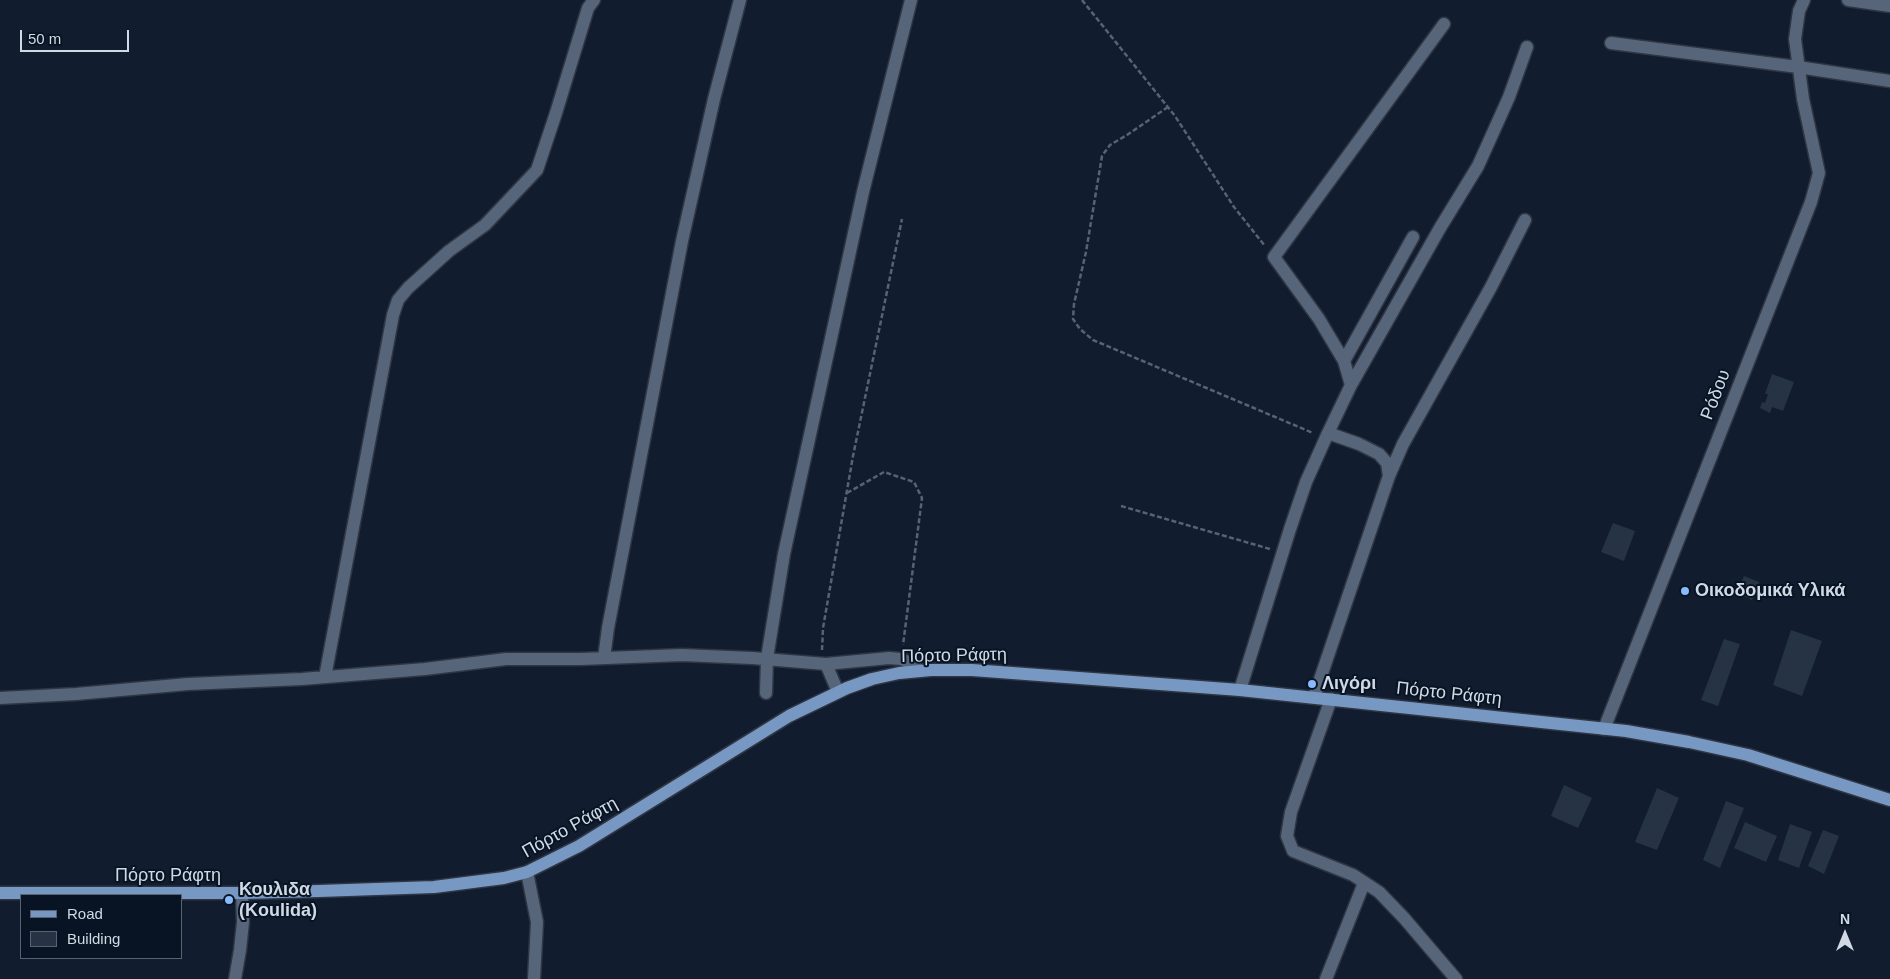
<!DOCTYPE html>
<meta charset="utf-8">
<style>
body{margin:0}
#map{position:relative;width:1890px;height:979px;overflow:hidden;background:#111d2e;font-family:Helvetica,sans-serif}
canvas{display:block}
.legend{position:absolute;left:20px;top:894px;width:162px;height:65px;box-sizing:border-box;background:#081424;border:1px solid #586371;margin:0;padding:6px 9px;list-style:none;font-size:15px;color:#d0d9e4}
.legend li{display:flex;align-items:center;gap:10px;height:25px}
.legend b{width:25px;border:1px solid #586371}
.north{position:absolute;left:1820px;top:909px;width:50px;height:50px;-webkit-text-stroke:4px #081424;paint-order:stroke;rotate:0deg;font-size:14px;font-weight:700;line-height:20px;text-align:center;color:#d0d9e4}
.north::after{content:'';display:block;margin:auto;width:18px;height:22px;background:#d0d9e4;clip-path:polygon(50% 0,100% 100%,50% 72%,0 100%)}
.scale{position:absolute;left:20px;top:30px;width:109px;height:22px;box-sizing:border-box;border:2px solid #d0d9e4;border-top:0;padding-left:6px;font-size:15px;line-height:18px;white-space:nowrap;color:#d0d9e4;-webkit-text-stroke:4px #081424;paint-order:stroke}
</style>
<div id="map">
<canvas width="1890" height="979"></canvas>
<ul class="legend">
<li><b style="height:6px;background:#7898c4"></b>Road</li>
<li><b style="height:14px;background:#263345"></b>Building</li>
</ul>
<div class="north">N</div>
<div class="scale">50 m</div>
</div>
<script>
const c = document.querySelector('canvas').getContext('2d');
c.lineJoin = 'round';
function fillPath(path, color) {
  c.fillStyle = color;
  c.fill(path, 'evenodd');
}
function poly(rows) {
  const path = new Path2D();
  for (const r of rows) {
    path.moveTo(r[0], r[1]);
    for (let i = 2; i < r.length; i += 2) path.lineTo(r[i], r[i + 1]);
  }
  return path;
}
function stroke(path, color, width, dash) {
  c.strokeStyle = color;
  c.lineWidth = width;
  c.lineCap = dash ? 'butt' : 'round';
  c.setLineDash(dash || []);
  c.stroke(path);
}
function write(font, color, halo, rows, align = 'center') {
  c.font = font + ' Helvetica,sans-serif';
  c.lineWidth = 4;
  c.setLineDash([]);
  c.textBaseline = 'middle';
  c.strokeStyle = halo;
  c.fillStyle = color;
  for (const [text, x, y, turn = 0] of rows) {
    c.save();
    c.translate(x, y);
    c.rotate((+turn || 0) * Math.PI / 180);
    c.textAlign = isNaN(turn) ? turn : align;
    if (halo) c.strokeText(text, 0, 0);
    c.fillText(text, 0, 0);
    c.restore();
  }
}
const building = poly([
 [1772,374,1794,382,1783,411,1772,407,1770,413,1760,408,1762,402,1765,403,1768,394,1765,394],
 [1613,523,1635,531,1624,561,1601,552],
 [1744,576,1759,582,1752,600,1737,593],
 [1791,630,1822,641,1802,696,1773,685],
 [1724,639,1740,644,1718,706,1701,700],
 [1564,785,1592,798,1578,828,1551,816],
 [1657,788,1679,798,1657,850,1635,842],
 [1726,801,1744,808,1720,868,1703,860],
 [1745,822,1777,836,1766,862,1734,848],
 [1790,824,1812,832,1799,868,1778,860],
 [1823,830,1839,836,1824,874,1808,866]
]);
const path = poly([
 [1082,0,1175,116,1234,207,1265,246],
 [1168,107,1127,135,1110,145,1102,156,1086,252,1074,304,1073,319,1080,329,1093,340,1313,433],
 [847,493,884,472,914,482,922,498,903,645],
 [1121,506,1270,549],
 [822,650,823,628,853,456,902,219]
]);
const minor = poly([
 [1848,0,1890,6],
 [1611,43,1798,67,1890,81],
 [1344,361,1413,237],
 [1351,385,1440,228,1478,166,1509,97,1527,47],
 [1328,433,1351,385,1344,361,1319,319,1274,257,1444,24],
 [604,658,608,628,682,241,714,99,740,0],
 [826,664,838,692],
 [325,677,393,315,398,300,408,288,449,251,485,225,537,170,556,113,588,8,594,0],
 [1240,690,1290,529,1306,482,1328,433,1359,444,1379,454,1387,463,1389,476],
 [766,693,767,658,784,554,863,192,911,0],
 [1314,697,1389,476,1403,444,1491,287,1525,220],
 [0,698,76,694,188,684,302,679,425,669,506,659,581,659,682,655,752,658,826,664,889,658,901,659,913,664,920,671],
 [1331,699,1291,812,1287,836,1293,851,1353,875,1379,892,1404,918,1456,979],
 [1604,729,1811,202,1819,173,1803,99,1795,39,1799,11,1804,0],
 [527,872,537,922,534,979],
 [235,979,240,950,243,922,242,893],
 [1326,979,1364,883]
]);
const major = poly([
 [0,893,242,893,319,891,434,887,504,878,527,872,579,846,789,716,847,688,872,679,899,673,931,670,972,670,1240,690,1626,731,1689,742,1748,755,1890,800]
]);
const markers = [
 [1685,591,5,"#8abafc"],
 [1312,684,5,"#8abafc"],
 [229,900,5,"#8abafc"]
];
const streetNames = [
 ["Ρόδου",1716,395,-69],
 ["Πόρτο Ράφτη",954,656,-1],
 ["Πόρτο Ράφτη",1449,694,6],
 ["Πόρτο Ράφτη",570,828,-29],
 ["Πόρτο Ράφτη",168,876]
];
const poiNames = [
 ["Οικοδομικά Υλικά",1695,591],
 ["Λιγόρι",1322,684],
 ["Κουλιδα",239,890],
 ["(Koulida)",239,911]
];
fillPath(building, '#263345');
stroke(minor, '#2f3543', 15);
stroke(major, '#2f3543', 15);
stroke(path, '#586371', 2.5, [5, 2.5]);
stroke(minor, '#566579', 12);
stroke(major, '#7898c4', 12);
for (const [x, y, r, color] of markers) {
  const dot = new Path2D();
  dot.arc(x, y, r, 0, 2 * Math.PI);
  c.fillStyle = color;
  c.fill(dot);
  stroke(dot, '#081424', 2);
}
write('18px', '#d0d9e4', '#081424', streetNames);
write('bold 18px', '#d0d9e4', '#081424', poiNames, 'left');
</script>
